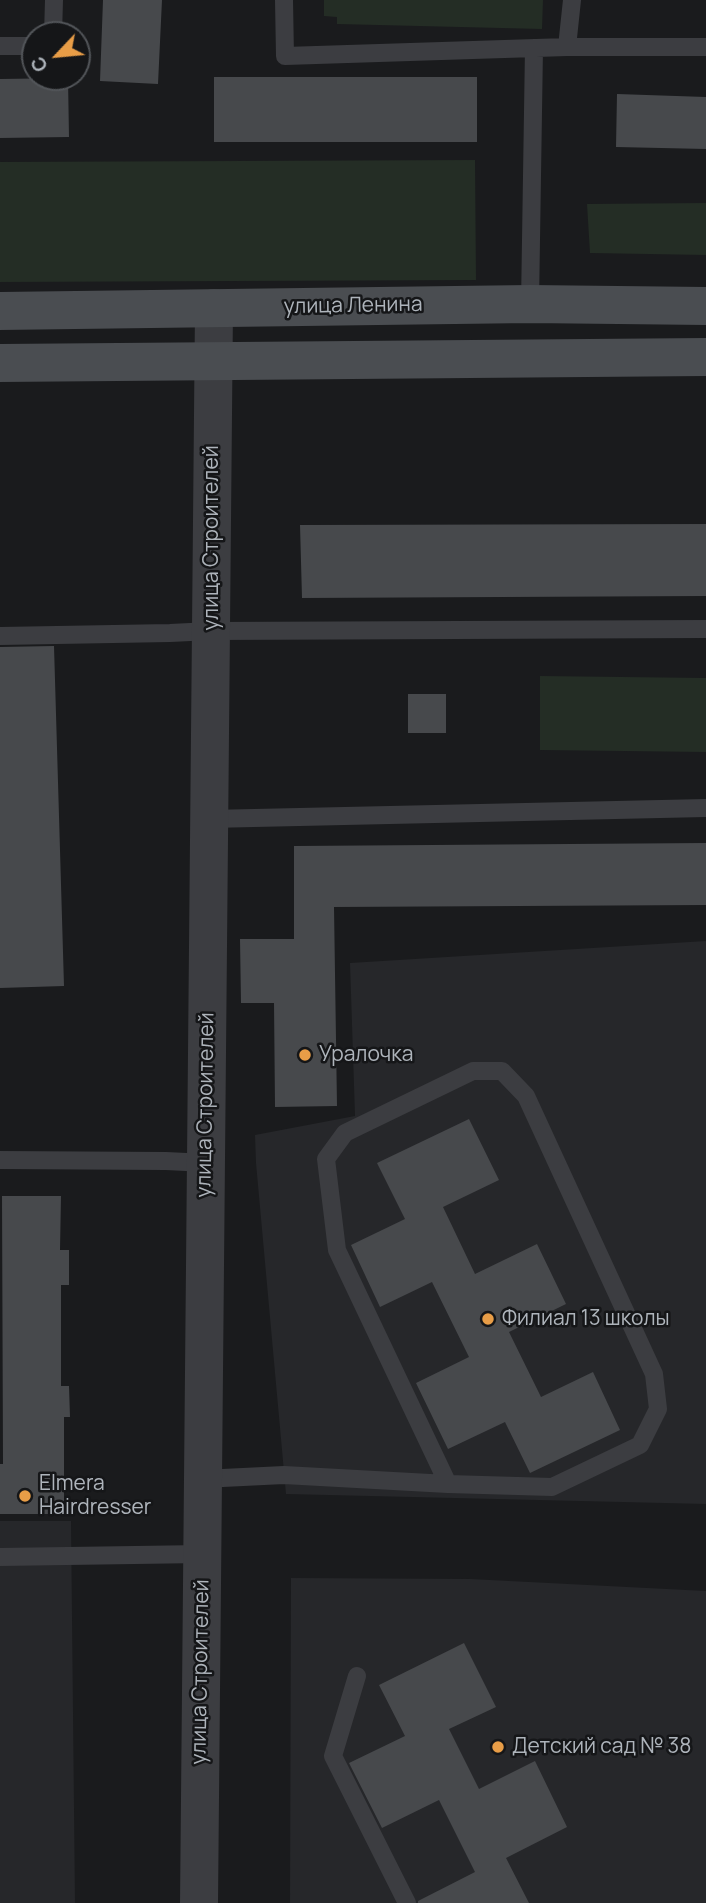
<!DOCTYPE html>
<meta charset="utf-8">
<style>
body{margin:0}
#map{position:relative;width:706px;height:1903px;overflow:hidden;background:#1a1b1d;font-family:Manrope,sans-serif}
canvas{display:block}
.north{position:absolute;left:21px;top:21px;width:70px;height:70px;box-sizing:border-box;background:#151618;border:2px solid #525559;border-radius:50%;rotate:244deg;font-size:19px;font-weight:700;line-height:28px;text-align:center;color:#aeb4bb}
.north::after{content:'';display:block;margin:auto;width:24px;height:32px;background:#e89d47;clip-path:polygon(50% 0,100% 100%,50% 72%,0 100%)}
</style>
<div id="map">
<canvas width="706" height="1903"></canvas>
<div class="north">С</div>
</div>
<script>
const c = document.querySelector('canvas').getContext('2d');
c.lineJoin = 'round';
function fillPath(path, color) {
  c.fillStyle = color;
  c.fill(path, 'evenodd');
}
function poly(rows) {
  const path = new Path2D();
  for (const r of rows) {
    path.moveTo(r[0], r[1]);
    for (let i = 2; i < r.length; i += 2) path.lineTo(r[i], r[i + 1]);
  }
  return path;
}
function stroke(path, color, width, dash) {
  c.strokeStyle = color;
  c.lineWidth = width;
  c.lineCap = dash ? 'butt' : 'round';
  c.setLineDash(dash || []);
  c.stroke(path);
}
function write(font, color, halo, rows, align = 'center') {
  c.font = font + ' Manrope,sans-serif';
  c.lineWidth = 5;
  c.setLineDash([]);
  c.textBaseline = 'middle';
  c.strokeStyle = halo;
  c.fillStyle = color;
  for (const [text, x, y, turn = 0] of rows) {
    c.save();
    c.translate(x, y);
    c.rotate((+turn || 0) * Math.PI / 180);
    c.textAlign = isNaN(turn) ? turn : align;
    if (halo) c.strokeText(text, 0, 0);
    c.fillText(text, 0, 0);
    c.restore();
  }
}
const built = poly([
 [706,941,706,1504,286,1494,256,1163,255,1135,355,1116,350,963],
 [0,1521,71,1521,75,1903,0,1903],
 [291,1578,470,1579,706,1591,706,1903,290,1903]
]);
const green = poly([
 [324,0,543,0,542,29,337,24,337,17,324,16],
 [475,160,476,280,0,282,0,162],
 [706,203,706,255,590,253,587,204],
 [540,676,706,678,706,752,540,750]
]);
const building = poly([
 [103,0,162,0,158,84,100,81],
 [214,77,477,77,477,142,214,142],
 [68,78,69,137,0,138,0,79],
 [617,94,706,97,706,149,616,147],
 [706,524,706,596,302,598,300,525],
 [54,646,64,986,0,988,0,647],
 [408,694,446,694,446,733,408,733],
 [706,843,706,905,334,907,337,1106,275,1107,274,1003,241,1003,240,939,294,939,294,846],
 [469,1119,499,1180,443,1207,475,1274,537,1244,566,1304,509,1332,541,1397,593,1372,620,1430,530,1473,505,1422,448,1449,416,1383,469,1357,432,1282,380,1307,351,1245,405,1219,377,1163],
 [2,1196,61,1196,60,1250,69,1250,69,1285,61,1285,61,1386,69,1386,70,1417,64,1417,64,1514,0,1514,0,1464,3,1464],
 [464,1643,496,1707,449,1729,479,1789,535,1761,567,1827,506,1858,529,1903,418,1903,418,1901,475,1872,439,1800,382,1828,349,1763,405,1736,379,1685]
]);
const service = poly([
 [284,0,285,56,567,47,706,47],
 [53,35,54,0],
 [0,46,35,46],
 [567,47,572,0],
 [530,304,534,48],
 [0,636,170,633,211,631,706,629],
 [209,819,706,808],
 [0,1160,166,1161,206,1163],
 [202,1479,284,1475,448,1484,552,1487,640,1445,658,1409,654,1374,526,1096,502,1071,473,1071,345,1133,326,1159,337,1250,448,1484],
 [0,1557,202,1554],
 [357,1676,333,1756,407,1903]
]);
const tertiary = poly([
 [199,1903,214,308]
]);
const secondary = poly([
 [0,311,530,304,706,306],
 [0,363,706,357]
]);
const markers = [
 [305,1055,7,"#e89d47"],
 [488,1319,7,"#e89d47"],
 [25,1496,7,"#e89d47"],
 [498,1747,7,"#e89d47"]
];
const streetNames = [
 ["улица Ленина",353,306,-1],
 ["улица Строителей",212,538,-90],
 ["улица Строителей",206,1105,-89],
 ["улица Строителей",201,1672,-89]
];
const poiNames = [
 ["Уралочка",319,1055],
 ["Филиал 13 школы",502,1319],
 ["Elmera",39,1484],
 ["Hairdresser",39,1508],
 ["Детский сад № 38",512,1747]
];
fillPath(built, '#26272a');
fillPath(green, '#242d25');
fillPath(building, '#47494c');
stroke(service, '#3c3d41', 18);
stroke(tertiary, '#3c3d41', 38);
stroke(secondary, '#4a4d51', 38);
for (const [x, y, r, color] of markers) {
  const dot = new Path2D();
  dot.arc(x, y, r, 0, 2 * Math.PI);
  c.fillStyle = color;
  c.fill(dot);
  stroke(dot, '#151618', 2.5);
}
write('21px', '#aeb4bb', '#151618', streetNames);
write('21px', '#aeb4bb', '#151618', poiNames, 'left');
</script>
